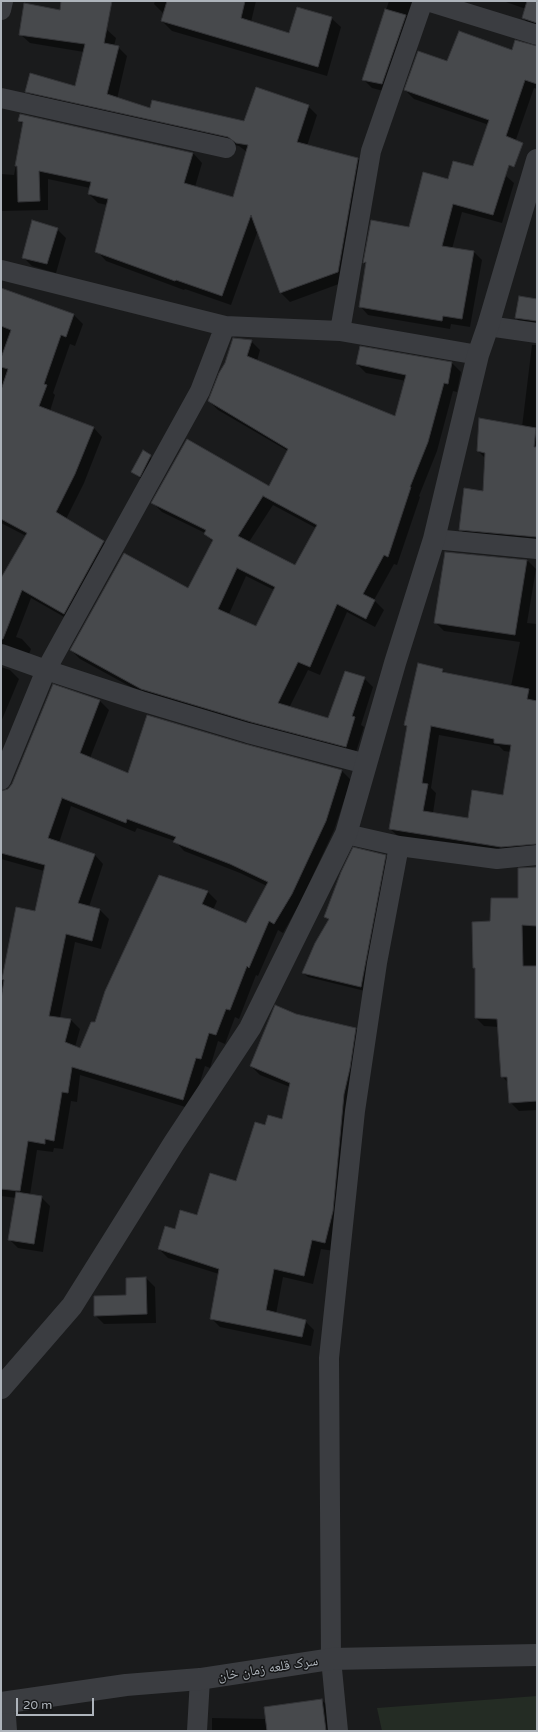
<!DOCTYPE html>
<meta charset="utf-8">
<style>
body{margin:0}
#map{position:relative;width:538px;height:1732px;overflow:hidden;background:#1a1b1c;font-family:"Varela Round",sans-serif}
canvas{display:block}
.frame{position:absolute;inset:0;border:2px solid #aeb4bb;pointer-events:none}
.scale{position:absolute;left:16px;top:1698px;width:78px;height:18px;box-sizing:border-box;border:2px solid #aeb4bb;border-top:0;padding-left:5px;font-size:12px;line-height:14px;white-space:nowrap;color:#aeb4bb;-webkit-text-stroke:3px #151617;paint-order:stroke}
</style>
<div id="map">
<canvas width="538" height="1732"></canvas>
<div class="frame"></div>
<div class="scale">20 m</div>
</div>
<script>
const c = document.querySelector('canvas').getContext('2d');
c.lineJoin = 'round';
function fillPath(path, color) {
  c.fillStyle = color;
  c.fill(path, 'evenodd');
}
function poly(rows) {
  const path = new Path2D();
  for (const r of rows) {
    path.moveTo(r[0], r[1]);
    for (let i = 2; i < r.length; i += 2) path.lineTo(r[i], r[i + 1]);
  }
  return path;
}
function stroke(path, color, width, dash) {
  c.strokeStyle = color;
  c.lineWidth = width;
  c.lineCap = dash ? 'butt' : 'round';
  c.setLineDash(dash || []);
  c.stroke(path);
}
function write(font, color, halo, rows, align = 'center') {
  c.font = font + ' "Varela Round","Noto Naskh Arabic",sans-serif';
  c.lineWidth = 3;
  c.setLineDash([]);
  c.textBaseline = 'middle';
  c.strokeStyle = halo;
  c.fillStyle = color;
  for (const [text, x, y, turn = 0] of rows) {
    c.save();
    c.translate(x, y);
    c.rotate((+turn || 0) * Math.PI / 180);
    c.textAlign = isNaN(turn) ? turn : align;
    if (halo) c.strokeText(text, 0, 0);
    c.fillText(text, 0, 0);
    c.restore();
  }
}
const green = poly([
 [537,1696,537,1731,382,1731,377,1708]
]);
const shadow = poly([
 [155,1,256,1,251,22,290,34,331,18,341,27,327,76,172,31,162,21,164,14,154,4],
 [389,1,421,1,391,93,372,88,363,79],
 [503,1,537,1,537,28,532,27,523,18,526,9],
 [106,29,116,38,114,46,118,47,127,56,117,99,151,109,245,122,308,106,317,115,307,146,358,159,367,168,347,281,290,302,281,293,258,230,231,305,185,289,184,290,106,261,97,251,107,205,98,203,89,194,90,188,48,179,48,210,1,211,1,174,14,175,24,125,19,121,20,115,193,153,202,163,195,187,234,198,247,152,239,146,36,101,27,91,76,87,84,52,30,43,20,34],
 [537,47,537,89,534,88,513,148,489,125,414,99,405,90,448,62],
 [505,175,514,183,502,223,462,212,452,249,474,252,482,260,470,327,451,324,450,329,368,315,360,306,367,265,364,263,372,221,409,229,449,180],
 [57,229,66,238,56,273,32,266,23,257],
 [2,290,74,315,83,324,75,346,70,344,53,393,55,395,50,411,93,427,102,437,84,483,66,519,104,542,113,551,73,622,31,598,16,637,22,639,31,649,28,657,1,657,1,580,26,536,1,523],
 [537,300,537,329,525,327,516,318],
 [251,341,260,350,257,361,396,418,406,381,366,373,357,364,361,347,452,363,461,372,457,392,453,391,437,451,419,496,420,497,397,565,394,564,374,600,384,610,375,627,347,612,320,675,308,670,289,708,329,719,364,678,373,687,361,725,364,727,355,755,151,698,80,659,71,650,189,590,213,542,205,533,162,512,153,503,269,487,288,451,218,410,209,401],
 [273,505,316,528,295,566,249,542],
 [246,576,274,590,257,627,229,614],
 [532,345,537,345,537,545,468,538,460,529,484,492,486,459,478,451,522,427],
 [143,452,155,461,144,481,132,472],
 [446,553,528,561,536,569,527,623,537,624,537,853,510,855,399,837,390,829,407,727,405,725,442,670,446,674,511,686,520,642,444,631,435,622],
 [439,735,499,746,504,751,511,752,504,796,469,819,433,813,436,793,431,788],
 [1,667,10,670,19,679,1,722],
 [100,701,109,710,90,758,128,775,245,745,342,771,351,780,334,830,300,903,283,933,278,930,258,976,256,975,239,1019,235,1017,225,1044,218,1041,210,1068,205,1066,192,1109,80,1075,77,1102,71,1101,63,1149,54,1148,53,1152,37,1150,30,1195,41,1197,50,1206,43,1252,18,1248,9,1239,16,1198,1,1196,1,987,17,908,36,912,44,871,1,859,1,792,8,790],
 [71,806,135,832,137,828,175,841,184,851,240,873,267,886,246,925,213,910,217,901,208,892,159,876,96,1023,80,1049,75,1047,80,1029,71,1020,60,1018,75,942,101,949,109,919,100,910,89,907,103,864,94,854,59,843],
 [385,856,390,861,365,991,308,977,303,973,329,920,325,917],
 [537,867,537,1110,519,1111,510,1102,508,1083,502,1076,499,1027,484,1026,476,1018,476,970,474,968,491,922,518,899,519,869],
 [296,1015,355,1028,364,1038,334,1251,321,1249,313,1284,283,1277,276,1314,305,1321,314,1330,311,1346,220,1327,211,1318,219,1274,168,1258,159,1249,176,1230,198,1217,237,1182,266,1126,282,1121,290,1087,260,1075,251,1066],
 [146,1278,155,1287,156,1323,104,1324,95,1315,128,1296],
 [322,1700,330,1709,334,1731,212,1731,212,1718,266,1719]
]);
const building = poly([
 [61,1,112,1,104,43,119,46,107,94,150,108,152,100,244,121,256,87,309,105,297,142,358,158,338,272,280,293,251,215,222,296,176,280,175,281,95,252,108,199,88,194,91,182,39,171,40,201,18,202,17,166,15,166,23,122,18,121,20,114,193,153,184,183,233,197,248,145,236,143,228,137,25,92,30,73,75,86,85,44,19,35,24,3,60,10,61,1],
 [167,1,245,1,241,18,289,33,297,7,332,17,318,67,161,21,167,1],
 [527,1,537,1,537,23,522,18,527,1],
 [385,9,406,15,382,84,362,80,385,9],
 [459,31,512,50,515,40,537,46,537,84,525,80,506,136,523,143,514,167,509,165,493,215,453,204,442,246,474,251,462,319,443,316,442,321,359,307,366,262,363,263,371,220,409,227,423,172,448,179,453,161,473,166,489,120,404,90,418,51,447,61,459,31],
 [32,220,58,228,47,264,22,258,32,220],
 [1,288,74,314,66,337,61,335,44,384,47,385,39,406,94,427,75,474,56,512,104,541,64,614,22,590,3,639,1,639,1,578,27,533,1,519,1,390,8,369,1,367,1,358,11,330,1,326,1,288],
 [519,296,537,299,537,321,515,318,519,296],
 [233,338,252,340,247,356,395,416,406,375,356,364,360,346,452,362,448,384,444,383,428,442,410,487,411,487,388,557,384,555,363,594,375,600,366,619,337,604,310,667,298,662,278,703,328,718,345,671,365,677,352,716,355,717,346,747,251,722,141,689,70,650,124,553,188,588,213,540,204,534,206,530,151,503,187,439,269,486,288,449,208,401,219,373,225,363,233,338],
 [263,496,317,525,295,565,238,536,263,496],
 [237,568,275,587,256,626,218,609,237,568],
 [479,418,536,428,534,447,537,447,537,537,459,530,464,488,483,491,485,453,477,451,479,418],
 [143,450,151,455,140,477,131,472,143,450],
 [445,552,527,560,515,635,434,623,445,552],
 [418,663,443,669,442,672,529,689,527,699,537,701,537,844,501,847,389,829,407,726,404,725,418,663],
 [431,726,494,739,494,743,511,745,503,795,472,790,468,818,423,811,428,784,422,783,431,726],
 [53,684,100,700,80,753,128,773,147,715,245,744,342,770,326,821,292,894,274,924,269,921,249,968,247,966,230,1010,226,1009,216,1035,209,1033,201,1059,196,1058,183,1100,72,1067,68,1093,62,1092,54,1141,45,1139,45,1144,28,1141,20,1191,1,1189,1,999,4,980,2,979,16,907,35,911,45,865,1,853,1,791,8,789,12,784,53,684],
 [62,798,126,823,127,819,176,837,173,842,230,864,268,882,246,923,202,904,208,891,159,875,105,991,95,1022,91,1022,80,1048,65,1042,71,1019,49,1016,66,934,92,941,100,909,78,903,95,854,48,838,62,798],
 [353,847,386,855,361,987,302,973,315,943,329,919,324,917,341,872,353,847],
 [537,867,537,926,522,925,523,966,537,966,537,1101,509,1103,507,1077,501,1077,497,1019,475,1018,475,968,473,968,472,922,490,921,491,898,518,898,518,868,537,867],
 [275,1005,296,1014,356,1028,350,1068,344,1094,333,1211,325,1243,312,1240,304,1276,274,1269,266,1310,306,1320,302,1337,210,1319,219,1269,158,1249,165,1226,175,1229,180,1210,197,1215,210,1173,236,1181,255,1122,265,1125,268,1115,282,1119,290,1083,250,1066,275,1005],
 [16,1192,42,1196,34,1244,8,1240,16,1192],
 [146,1277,147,1314,94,1316,94,1296,126,1295,126,1278,146,1277],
 [322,1699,326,1731,267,1731,264,1707,322,1699]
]);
const minor = poly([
 [427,1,537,35],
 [1,10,3,1],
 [1,98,226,148],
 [1,270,225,326,340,331,478,355],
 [488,326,537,333],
 [340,331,371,151,423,1],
 [434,539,537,549],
 [1,654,46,670,141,701,248,733,366,764],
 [1,780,46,670,200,391,225,326],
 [346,834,399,846,497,859,537,855],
 [5,1703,7,1731],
 [197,1731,200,1679],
 [338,1731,331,1659,329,1358,355,1111,377,963,399,846]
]);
const tertiary = poly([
 [1,1388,72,1306,174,1143,250,1028,346,834,395,663,434,539,478,355,488,326,537,160],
 [1,1703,126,1685,200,1679,331,1659,537,1655]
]);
const streetNames = [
 ["سرک قلعه زمان خان",268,1669,-9]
];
fillPath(green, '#242c24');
fillPath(shadow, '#0007');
fillPath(building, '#47494c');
stroke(building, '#343538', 1);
stroke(minor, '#3b3d41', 20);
stroke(tertiary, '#3b3d41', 22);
write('14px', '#aeb4bb', '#151617', streetNames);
</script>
